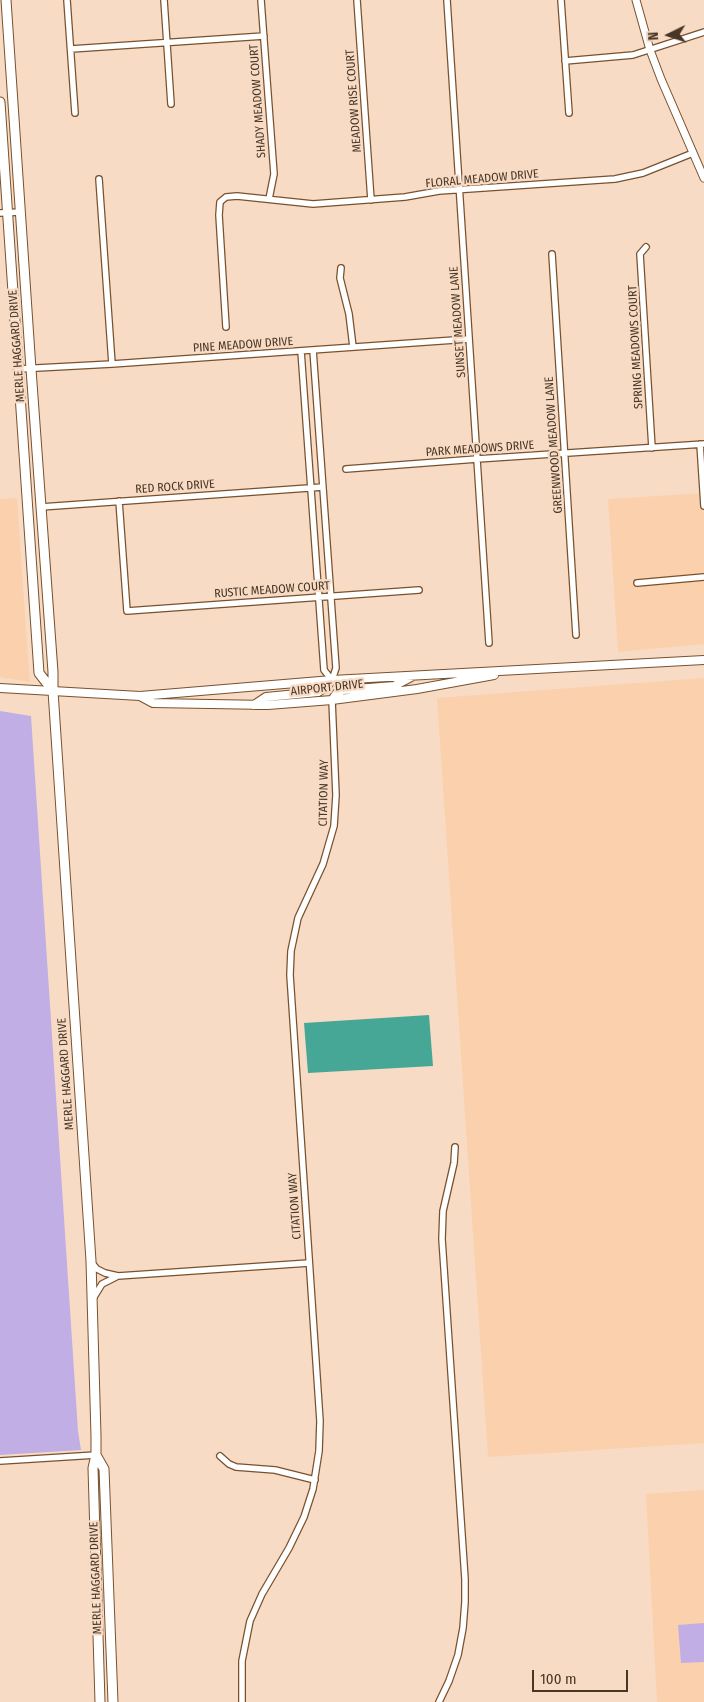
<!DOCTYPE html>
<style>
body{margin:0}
#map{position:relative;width:704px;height:1702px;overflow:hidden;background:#f8dbc4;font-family:"Fira Sans Condensed",sans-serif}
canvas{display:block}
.north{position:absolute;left:644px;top:10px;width:50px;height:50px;-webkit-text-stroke:4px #f8dbc4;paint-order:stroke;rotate:266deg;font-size:14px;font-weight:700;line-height:20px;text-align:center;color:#483626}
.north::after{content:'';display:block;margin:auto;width:18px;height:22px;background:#483626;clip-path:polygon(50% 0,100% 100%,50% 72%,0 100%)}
.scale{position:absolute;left:532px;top:1670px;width:96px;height:22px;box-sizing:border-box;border:2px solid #483626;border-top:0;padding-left:6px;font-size:15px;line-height:18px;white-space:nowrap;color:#483626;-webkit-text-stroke:4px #f8dbc4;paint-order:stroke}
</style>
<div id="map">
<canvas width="704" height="1702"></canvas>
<div class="north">N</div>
<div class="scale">100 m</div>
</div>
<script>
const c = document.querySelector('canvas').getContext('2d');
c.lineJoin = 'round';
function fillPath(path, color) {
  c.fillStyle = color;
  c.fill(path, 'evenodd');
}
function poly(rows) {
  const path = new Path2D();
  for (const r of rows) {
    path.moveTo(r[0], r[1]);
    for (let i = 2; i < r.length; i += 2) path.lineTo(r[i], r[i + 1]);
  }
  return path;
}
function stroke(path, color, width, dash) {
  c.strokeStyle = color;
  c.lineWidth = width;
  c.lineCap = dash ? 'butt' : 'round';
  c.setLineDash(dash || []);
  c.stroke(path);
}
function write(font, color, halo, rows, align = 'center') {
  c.font = font + ' "Fira Sans Condensed",sans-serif';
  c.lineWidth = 4.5;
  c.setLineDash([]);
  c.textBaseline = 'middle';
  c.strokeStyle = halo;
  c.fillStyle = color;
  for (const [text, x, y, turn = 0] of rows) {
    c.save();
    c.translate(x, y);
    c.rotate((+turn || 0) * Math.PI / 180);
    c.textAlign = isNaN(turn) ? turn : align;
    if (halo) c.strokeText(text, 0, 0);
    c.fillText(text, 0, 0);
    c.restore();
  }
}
const built = poly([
 [704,493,704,644,618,652,608,499],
 [17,498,26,628,30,682,0,677,0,499],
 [704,678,704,1443,488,1457,437,698],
 [704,1490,704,1702,657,1702,646,1494]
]);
const green = poly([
 [0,711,31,716,78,1431,81,1450,0,1455],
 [704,1623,704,1662,681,1663,678,1625]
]);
const water = poly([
 [429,1015,433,1066,308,1073,304,1023]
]);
const minor = poly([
 [67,0,75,113],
 [164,0,171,104],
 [261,0,274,174,269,199],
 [357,0,371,200],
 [447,0,489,643],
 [561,0,569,113],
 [71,49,264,36],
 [565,61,633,55,704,32],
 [99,179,112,364],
 [0,213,21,212],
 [646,247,640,254,652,448],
 [552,254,576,635],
 [341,268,340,278,349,314,353,347],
 [226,327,219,215,220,202,226,197,237,196,313,204,405,197,439,191,615,179,643,173,693,153],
 [313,350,336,668,332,680],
 [301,351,324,670,332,680],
 [18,369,112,364,469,339],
 [700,444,704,506],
 [346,469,477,459,704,444],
 [119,501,127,611,419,590],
 [41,507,323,487],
 [637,583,704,577],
 [91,1262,97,1269,105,1273,118,1276,309,1263],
 [94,1297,102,1284,116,1277],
 [220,1456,229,1464,236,1467,275,1470,315,1480],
 [0,1461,96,1455],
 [242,1702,242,1661,250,1621,262,1594,289,1548,304,1517,313,1489,319,1451,320,1421,290,975,291,951,298,918,323,864,334,826,336,795,332,700],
 [439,1702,449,1681,458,1655,463,1628,465,1602,465,1579,442,1239,443,1211,454,1163,455,1147]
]);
const tertiary = poly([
 [636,0,650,50,661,79,704,178]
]);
const secondary = poly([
 [0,688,140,696,332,680,704,660],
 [140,696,153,703,268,705,332,700,417,689,494,675],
 [332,700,337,693,343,690,394,686,411,677],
 [254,705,266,697,318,692,326,687,332,680]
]);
const primary = poly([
 [6,0,31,369,53,672,53,691,91,1261,96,1436,96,1455,93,1468,100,1702],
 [0,102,39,673,53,691],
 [96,1455,104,1469,113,1702]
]);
const streetNames = [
 ["SHADY MEADOW COURT",258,101,-94],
 ["MEADOW RISE COURT",354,101,-94],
 ["FLORAL MEADOW DRIVE",482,179,-5],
 ["SUNSET MEADOW LANE",458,322,-94],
 ["PINE MEADOW DRIVE",243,345,-4],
 ["MERLE HAGGARD DRIVE",17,346,-94],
 ["SPRING MEADOWS COURT",636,347,-93],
 ["GREENWOOD MEADOW LANE",554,445,-94],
 ["PARK MEADOWS DRIVE",480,449,-4],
 ["RED ROCK DRIVE",175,487,-4],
 ["RUSTIC MEADOW COURT",272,590,-4],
 ["AIRPORT DRIVE",327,688,-6],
 ["CITATION WAY",324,793,-89],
 ["MERLE HAGGARD DRIVE",66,1074,-94],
 ["CITATION WAY",295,1206,-94],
 ["MERLE HAGGARD DRIVE",96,1578,-92]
];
fillPath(built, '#fbd0ad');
fillPath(green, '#c1aee4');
fillPath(water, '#46a797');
stroke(minor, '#79512d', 8);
stroke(tertiary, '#79512d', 9);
stroke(secondary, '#79512d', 10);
stroke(primary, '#79512d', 11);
stroke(minor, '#fff', 5.5);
stroke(tertiary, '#fff', 7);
stroke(secondary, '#fff', 8);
stroke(primary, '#fff', 9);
write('12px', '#483626', '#f8dbc4', streetNames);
</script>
